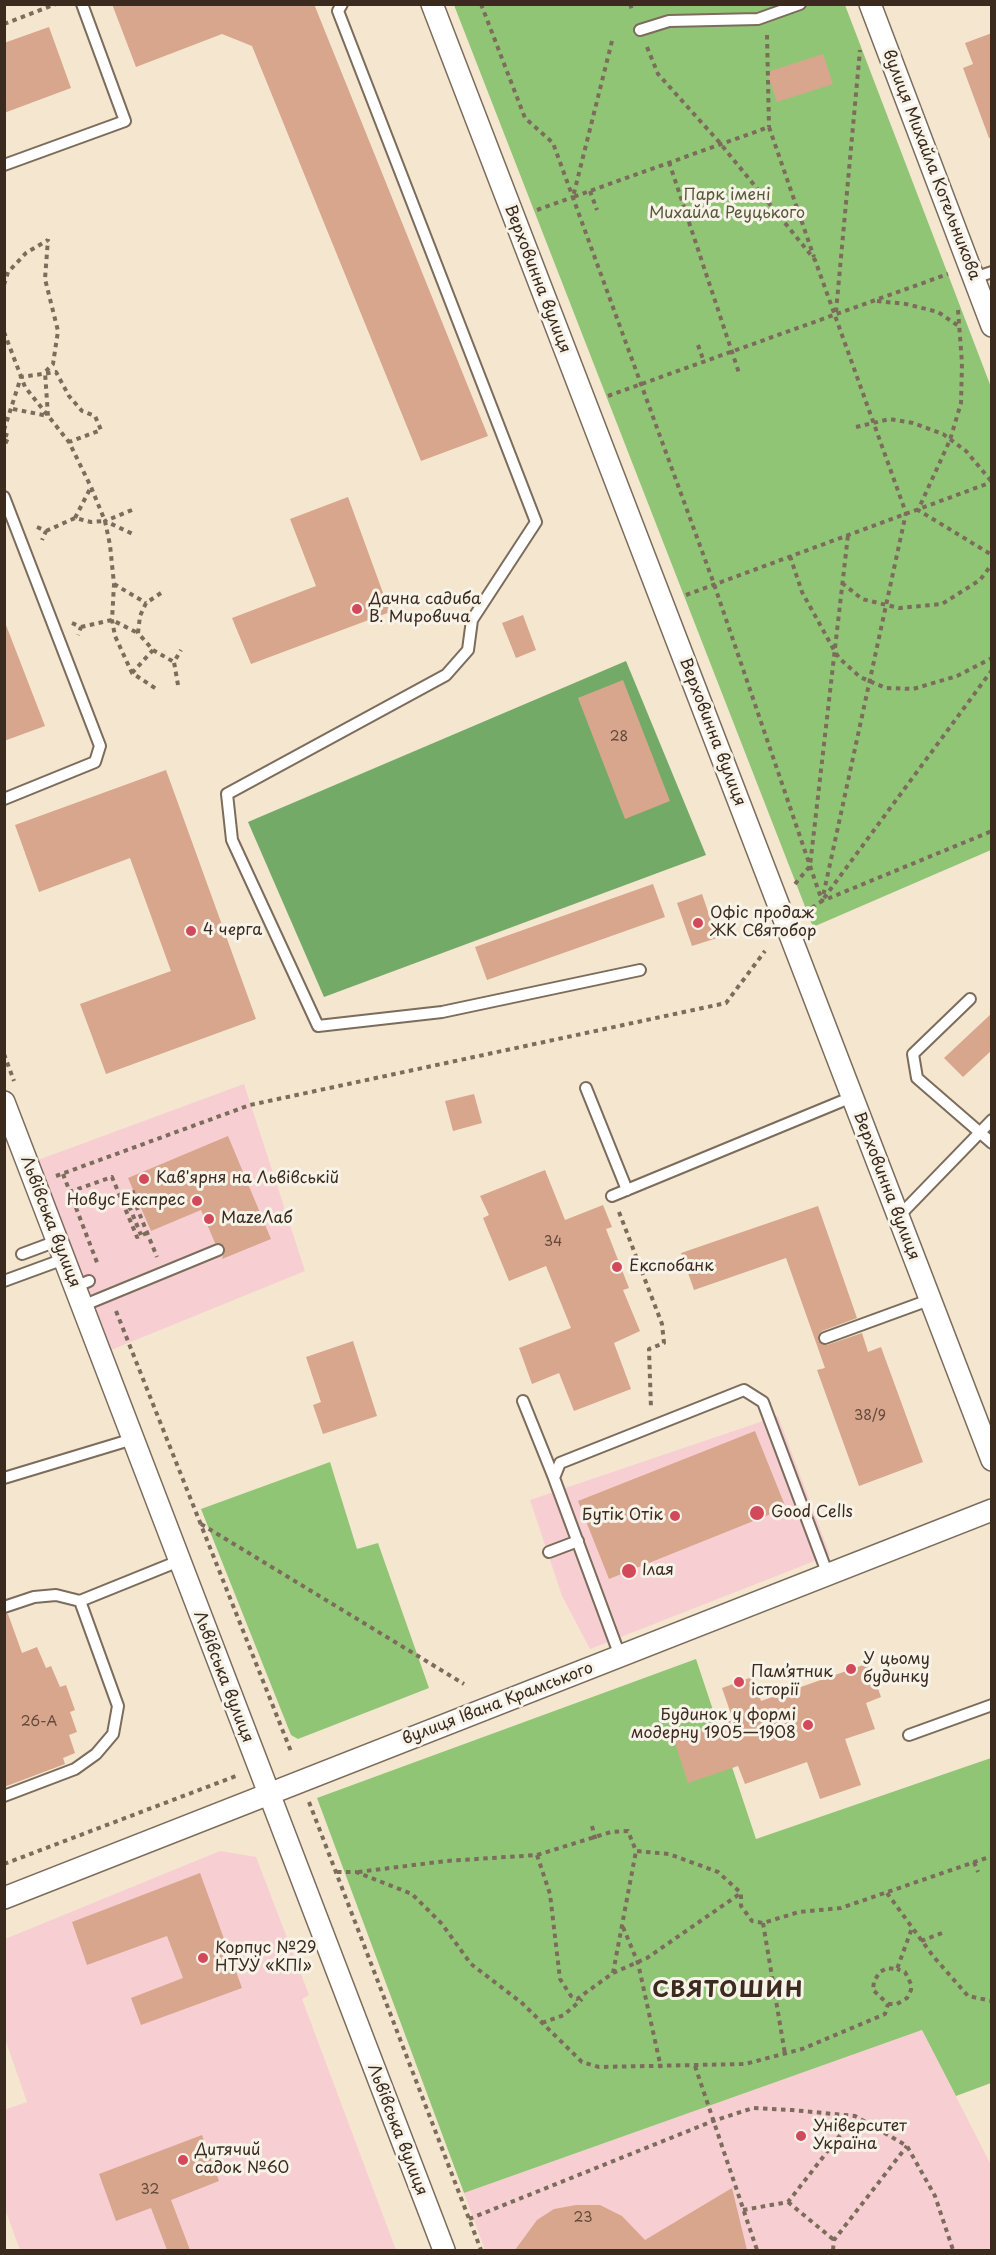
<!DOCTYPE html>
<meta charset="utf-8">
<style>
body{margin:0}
#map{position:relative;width:996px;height:2255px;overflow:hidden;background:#f4e6cf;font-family:"Playpen Sans",sans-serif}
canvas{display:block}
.frame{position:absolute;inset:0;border:6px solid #3b2a1e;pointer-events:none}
</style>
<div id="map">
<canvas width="996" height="2255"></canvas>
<div class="frame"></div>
</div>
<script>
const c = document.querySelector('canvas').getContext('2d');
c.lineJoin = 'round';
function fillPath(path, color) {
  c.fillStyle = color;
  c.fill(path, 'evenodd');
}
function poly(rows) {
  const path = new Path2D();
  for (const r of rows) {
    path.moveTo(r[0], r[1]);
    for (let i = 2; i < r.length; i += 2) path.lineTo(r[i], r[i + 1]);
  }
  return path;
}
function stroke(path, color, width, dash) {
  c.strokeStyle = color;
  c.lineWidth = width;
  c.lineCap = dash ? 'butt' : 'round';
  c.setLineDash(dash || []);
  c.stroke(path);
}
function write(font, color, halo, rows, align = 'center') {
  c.font = font + ' "Playpen Sans",sans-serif';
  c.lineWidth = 6;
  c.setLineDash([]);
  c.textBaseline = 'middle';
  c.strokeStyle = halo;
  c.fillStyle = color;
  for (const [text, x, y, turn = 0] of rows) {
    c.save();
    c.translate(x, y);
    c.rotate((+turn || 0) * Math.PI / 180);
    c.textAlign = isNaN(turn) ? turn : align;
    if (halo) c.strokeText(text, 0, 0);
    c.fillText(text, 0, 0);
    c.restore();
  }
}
const built = poly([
 [244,1084,305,1271,111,1350,38,1160],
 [778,1416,830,1555,590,1649,562,1596,530,1500],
 [220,1851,256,1857,309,1995,302,1999,396,2250,20,2250,5,2209,4,2110,27,2102,5,2039,5,1939],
 [922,2030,991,2165,991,2250,485,2250,464,2193]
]);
const green = poly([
 [454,5,845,5,991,387,991,850,813,927],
 [330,1462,357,1549,378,1543,429,1688,298,1739,291,1735,201,1509],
 [696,1659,756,1839,991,1758,991,2083,956,2096,922,2030,464,2193,317,1798]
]);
const forest = poly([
 [626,661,706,855,324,997,248,822]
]);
const building = poly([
 [112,4,314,4,488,436,421,461,252,46,222,34,136,67],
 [49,27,71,88,4,113,4,43],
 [992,33,992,138,989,138,963,68,973,64,965,43],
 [823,54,833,84,777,102,767,72],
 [348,497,390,612,251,664,232,618,316,586,290,519],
 [523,615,536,650,516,658,502,623],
 [6,625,45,726,4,741,4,626],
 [623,680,670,801,625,819,578,698],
 [166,770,256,1019,106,1074,80,1004,171,971,130,858,39,892,15,825],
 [653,884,665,917,487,980,475,947],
 [702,894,717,938,692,946,677,903],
 [992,1013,992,1050,963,1077,944,1058],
 [474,1094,482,1123,453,1131,445,1101],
 [228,1136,271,1239,222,1259,225,1247,215,1243,201,1210,151,1231,128,1178],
 [545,1170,565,1220,603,1205,612,1227,606,1229,629,1288,623,1290,640,1331,614,1343,631,1389,574,1411,559,1373,532,1384,519,1348,571,1328,546,1266,509,1281,483,1218,489,1215,480,1196],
 [818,1206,857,1318,822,1331,818,1336,818,1341,827,1345,862,1333,868,1352,881,1347,923,1462,859,1486,817,1370,825,1368,786,1258,694,1290,681,1253],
 [353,1341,377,1416,323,1434,313,1405,321,1402,306,1357],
 [755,1431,786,1508,609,1579,578,1501],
 [4,1614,8,1614,22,1653,37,1647,46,1668,51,1666,60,1687,66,1685,75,1710,70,1712,77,1732,69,1735,75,1753,63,1758,65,1764,4,1787],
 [869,1663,881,1697,866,1703,875,1729,845,1739,861,1785,820,1799,807,1762,745,1784,738,1766,688,1783,674,1740,733,1720,722,1688,752,1677,761,1701],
 [200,1873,242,1988,141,2025,131,1998,183,1978,167,1936,87,1965,72,1922],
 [202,2135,219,2181,171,2200,190,2250,167,2250,151,2208,116,2221,99,2174],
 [732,2188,747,2250,515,2250,537,2220,554,2209,576,2205,600,2205,622,2216,645,2240]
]);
const path = poly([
 [481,4,525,118,553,143,714,584,822,901,807,911],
 [630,4,633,12],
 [4,24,56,4],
 [767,35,769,127],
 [612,41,573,197,769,127,814,257],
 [647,47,658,74,720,143,815,260,906,513,822,901,992,831],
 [669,162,739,373],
 [590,191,597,210],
 [537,210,573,197],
 [4,285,8,272,26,253,48,240],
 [877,301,906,304,938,312,960,327],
 [958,310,962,363,961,403,950,440,918,510,992,555],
 [836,312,860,50],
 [4,332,25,387,69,442,91,487,105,521,110,545,114,584,112,620,115,636,132,673,158,690],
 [698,345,704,362],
 [608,396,948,274],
 [13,409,48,416,45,372,53,364,58,331,45,279,48,239],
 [856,427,890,419,913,423,943,434,966,451,992,482],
 [4,430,21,377,56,372,69,396,82,411,95,416,101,430,69,442],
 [4,434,9,436,4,446],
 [132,510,105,521,135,535],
 [75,518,91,487],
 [37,527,46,531,42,540],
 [46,531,75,518,91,522,105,521],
 [790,556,802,592,834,650,839,658,860,677,886,688,913,689,957,676,992,658],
 [842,583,862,599,899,608,942,604,980,580,992,564],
 [114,584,146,603],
 [161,593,146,603,140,616,138,633,153,650,174,662],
 [686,595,992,482],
 [72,623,81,627,78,635],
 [81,627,112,620,138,633],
 [132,673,153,650],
 [178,685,174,662,181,650],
 [795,884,810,866,848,535],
 [824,898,992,670],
 [4,1054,14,1081],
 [63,1174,98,1265],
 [56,1176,250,1105,726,1003,765,951],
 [69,1192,112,1177,137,1237,147,1233],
 [135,1192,131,1193,157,1257],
 [131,1193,125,1196,141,1235],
 [619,1212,662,1324,664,1343,649,1349,651,1408],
 [116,1311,292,1754],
 [201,1524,464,1684],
 [309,1802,481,2250],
 [592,1826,596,1842],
 [537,1855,550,1894,560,1979,571,1996,577,1999,613,1973,636,1851],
 [974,1862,978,1872],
 [4,1864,236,1776],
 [337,1872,356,1872,412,1894,442,1924,471,1964,522,2003,582,2062,599,2067,745,2064,802,2049,885,2014,888,2004,873,1990,874,1981,880,1972,887,1968,897,1969,912,1928],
 [358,1872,446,1861,537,1855,611,1832,628,1831,636,1851,669,1854,718,1872,741,1893,741,1906,752,1921,763,1923,799,1912,841,1908,992,1856],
 [887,1893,933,1956,968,1996,992,2001],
 [763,1923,785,2054],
 [623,1927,638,1963,661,2068],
 [921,1941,942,1933],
 [613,1973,647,1958,741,1893],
 [888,2004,897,2004,907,1998,911,1990,911,1984,905,1972,897,1969],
 [542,2023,564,2015,582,1999],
 [695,2066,757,2250],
 [788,2202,834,2240],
 [743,2210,788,2202,855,2116],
 [469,2219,713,2121,753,2108,792,2110,855,2116,907,2146,935,2196,953,2250],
 [833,2250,834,2240,907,2146]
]);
const service = poly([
 [342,4,338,11,536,522,472,620,468,650,446,675,227,794,232,840,318,1026,442,1012,640,970],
 [640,30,669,21,758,19,800,4],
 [4,165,125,121,82,4],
 [974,278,992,272],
 [4,497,100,746,95,762,4,799],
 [970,999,913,1054,917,1078,992,1143],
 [586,1088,627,1190],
 [612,1196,852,1097],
 [898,1217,992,1120],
 [22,1254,57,1241],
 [4,1281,64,1259],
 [75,1287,89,1281],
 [82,1306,218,1250],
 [825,1338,929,1300],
 [523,1401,554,1478],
 [4,1478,133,1439],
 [549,1552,578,1541],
 [4,1607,34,1597,56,1595,80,1601,179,1561],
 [620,1656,554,1478,560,1463,744,1390,763,1402,828,1575],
 [909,1735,992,1705],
 [4,1796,75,1769,96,1754,113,1734,118,1706,80,1601]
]);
const minor = poly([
 [432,4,992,1460],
 [870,4,992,326],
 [4,1102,444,2250],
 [4,1898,992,1510]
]);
const markers = [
 [357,609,6,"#d1495b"],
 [698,923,6,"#d1495b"],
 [191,931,6,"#d1495b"],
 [144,1179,6,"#d1495b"],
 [197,1201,6,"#d1495b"],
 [209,1219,6,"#d1495b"],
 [617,1267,6,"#d1495b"],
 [757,1513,8,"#d1495b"],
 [675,1516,6,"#d1495b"],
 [629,1571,8,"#d1495b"],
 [851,1669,6,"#d1495b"],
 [739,1682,6,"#d1495b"],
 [808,1725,6,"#d1495b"],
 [203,1958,6,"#d1495b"],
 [801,2136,6,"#d1495b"],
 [183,2160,6,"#d1495b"]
];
const numberNames = [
 ["28",619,737],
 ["34",553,1242],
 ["38/9",870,1416],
 ["26-А",39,1722],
 ["32",150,2190],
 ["23",583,2218]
];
const streetNames = [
 ["вулиця Михайла Котельникова",931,165,69],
 ["Верховинна вулиця",537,279,69],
 ["Верховинна вулиця",712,732,69],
 ["Верховинна вулиця",886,1186,69],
 ["Львівська вулиця",50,1222,69],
 ["Львівська вулиця",223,1677,69],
 ["вулиця Івана Крамського",498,1704,-21],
 ["Львівська вулиця",397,2130,69]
];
const parkNames = [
 ["Парк імені",727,196],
 ["Михайла Реуцького",727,214]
];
const poiNames = [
 ["Дачна садиба",369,600],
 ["В. Мировича",369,618],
 ["Офіс продаж",710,914],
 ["ЖК Святобор",710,932],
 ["4 черга",203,931],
 ["Кав'ярня на Львівській",156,1179],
 ["Новус Експрес",185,1201,"right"],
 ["MazeЛаб",221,1219],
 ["Експобанк",629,1267],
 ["Good Cells",771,1513],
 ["Бутік Отік",663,1516,"right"],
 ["Ілая",642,1571],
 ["У цьому",863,1660],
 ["будинку",863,1678],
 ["Пам’ятник",751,1673],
 ["історії",751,1691],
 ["Будинок у формі",796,1716,"right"],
 ["модерну 1905—1908",796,1734,"right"],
 ["Корпус №29",215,1949],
 ["НТУУ «КПІ»",215,1967],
 ["Університет",813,2127],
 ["Україна",813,2145],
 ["Дитячий",195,2151],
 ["садок №60",195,2169]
];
const districtNames = [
 ["СВЯТОШИН",728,1991]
];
fillPath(built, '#f7cfd2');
fillPath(green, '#91c576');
fillPath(forest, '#74aa67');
fillPath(building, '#d8a68d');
stroke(service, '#7c6c5c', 14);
stroke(minor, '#7c6c5c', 24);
stroke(path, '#7c6c5c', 4, [4.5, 4.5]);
stroke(service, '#fff', 10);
stroke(minor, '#fff', 21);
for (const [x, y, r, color] of markers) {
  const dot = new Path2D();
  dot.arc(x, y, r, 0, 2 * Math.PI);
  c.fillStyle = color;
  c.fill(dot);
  stroke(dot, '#f7f3e8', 2);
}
write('14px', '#62493a', null, numberNames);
write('16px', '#3b2a1e', '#f7f3e8', streetNames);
write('16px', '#555838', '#f7f3e8', parkNames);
write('16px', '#3b2a1e', '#f7f3e8', poiNames, 'left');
c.letterSpacing = '1.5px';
write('bold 22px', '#3b2a1e', '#f7f3e8', districtNames);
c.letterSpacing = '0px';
</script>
